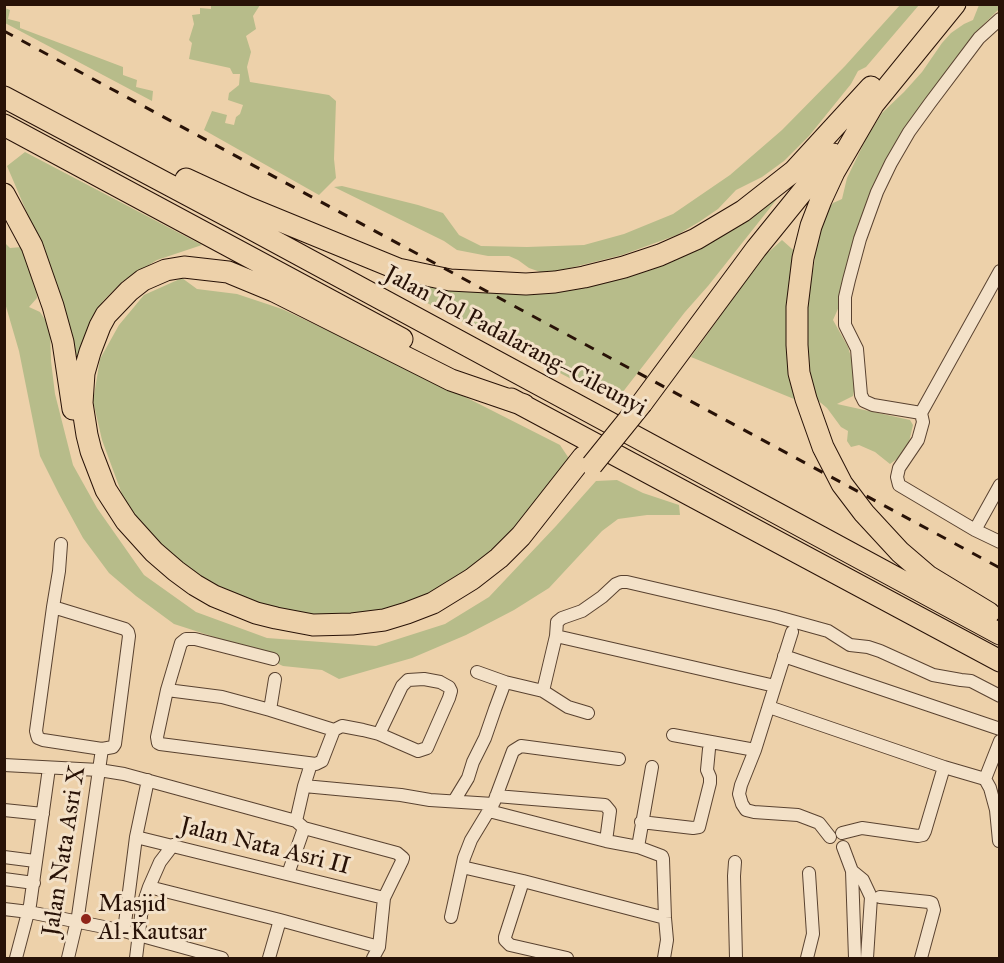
<!DOCTYPE html>
<meta charset="utf-8">
<style>
body{margin:0}
#map{position:relative;width:1004px;height:963px;overflow:hidden;background:#edd1aa;font-family:"IM FELL Great Primer",serif}
canvas{display:block}
.frame{position:absolute;inset:0;border:6px solid #281207;pointer-events:none}
</style>
<div id="map">
<canvas width="1004" height="963"></canvas>
<div class="frame"></div>
</div>
<script>
const c = document.querySelector('canvas').getContext('2d');
c.lineJoin = 'round';
function fillPath(path, color) {
  c.fillStyle = color;
  c.fill(path, 'evenodd');
}
function poly(rows) {
  const path = new Path2D();
  for (const r of rows) {
    path.moveTo(r[0], r[1]);
    for (let i = 2; i < r.length; i += 2) path.lineTo(r[i], r[i + 1]);
  }
  return path;
}
function stroke(path, color, width, dash) {
  c.strokeStyle = color;
  c.lineWidth = width;
  c.lineCap = dash ? 'butt' : 'round';
  c.setLineDash(dash || []);
  c.stroke(path);
}
function write(font, color, halo, rows, align = 'center') {
  c.font = font + ' "IM FELL Great Primer",serif';
  c.lineWidth = 6;
  c.setLineDash([]);
  c.textBaseline = 'middle';
  c.strokeStyle = halo;
  c.fillStyle = color;
  for (const [text, x, y, turn = 0] of rows) {
    c.save();
    c.translate(x, y);
    c.rotate((+turn || 0) * Math.PI / 180);
    c.textAlign = isNaN(turn) ? turn : align;
    if (halo) c.strokeText(text, 0, 0);
    c.fillText(text, 0, 0);
    c.restore();
  }
}
const green = poly([
 [211,5,260,5,253,16,256,29,246,36,251,52,247,67,250,82,329,95,336,101,334,159,336,178,319,195,204,130,212,111,227,115,225,123,234,125,236,117,240,114,243,105,228,100,229,93,239,85,240,74,233,74,230,68,189,59,192,43,189,40,194,24,192,15,200,14,200,8,211,9],
 [900,5,919,5,866,67,858,71,851,84,809,136,784,161,762,177,736,190,718,209,699,222,677,235,622,255,546,274,529,268,518,260,509,256,488,256,457,250,444,241,334,187,342,186,418,205,443,213,459,235,481,246,527,247,584,245,624,234,673,214,730,175,782,130,845,66],
 [979,5,999,5,999,9,976,32,901,137,841,302,833,320,848,347,857,377,853,396,837,404,910,420,913,425,909,442,901,456,890,464,875,452,859,445,851,447,847,441,848,431,841,427,827,408,815,398,812,384,805,333,810,280,814,265,818,231,824,215,833,203,842,199,847,178,866,139,882,113,904,92,922,72,942,43,951,33,964,24,973,20],
 [5,8,10,10,8,19,20,22,20,28,123,67,123,75,137,80,136,87,153,91,152,101,5,23],
 [25,152,202,245,157,260,123,281,103,301,85,335,78,361,51,269,7,166],
 [771,196,777,199,708,286,685,312,615,402,410,294,419,282,618,275],
 [782,240,800,256,799,401,691,357,762,258],
 [4,242,10,248,22,247,35,274,37,298,29,307,40,312,50,327,51,361,55,394,73,465,97,508,144,575,196,612,267,638,376,646,445,624,489,597,556,526,596,481,617,480,643,493,679,505,680,515,647,515,618,519,602,531,549,588,514,610,466,635,412,658,339,679,322,670,283,666,233,643,174,624,136,596,109,573,83,538,59,494,40,456,19,351,5,303],
 [182,278,197,289,237,294,282,309,414,371,560,445,570,460,562,473,479,569,401,608,353,617,300,616,238,598,187,571,148,536,123,497,102,440,93,401,100,359,119,325,144,295]
]);
const minor = poly([
 [1000,271,921,413,923,422,918,440,899,468,897,477,899,485,975,530,1000,542],
 [921,413,873,405,864,401,861,395,857,349,845,325,845,297,849,280,860,239,877,192,891,163,909,132,930,103,979,38,1000,19],
 [975,530,1000,485],
 [53,607,125,629,128,632,129,636,115,744,113,747,102,749,43,740,38,738,37,735,36,731,53,607,59,571,61,544],
 [556,636,775,686,755,750,741,785,739,794,742,804,746,810,754,812,798,815,819,823,830,837],
 [784,656,1000,729],
 [273,659,195,639,186,639,181,643,167,690,157,737,158,743,160,744,316,764,322,761,334,730],
 [477,672,505,682,543,691,556,636,557,622,562,618,582,611,602,597,616,584,621,582,627,582,774,616,828,631,850,645,868,647,880,651,933,675,961,680,971,681,1000,696],
 [775,686,792,632],
 [167,690,222,697,270,710,334,730,342,726,363,730,379,734,418,751,427,748,449,698,451,691,449,687,440,682,424,679,408,680,402,686,379,734],
 [543,691,568,707,588,713],
 [769,707,944,767,925,831,923,835,918,836,862,828,842,833],
 [270,710,275,679],
 [673,735,755,750],
 [311,764,304,786,401,795,430,800,493,804],
 [4,765,99,770,124,774,296,821],
 [944,767,985,779],
 [496,796,605,805,610,811,606,841],
 [454,801,468,778,473,762,485,738,495,709,505,682],
 [4,810,43,814],
 [489,811,606,841,638,847,662,856,663,859,665,918,667,940,664,958],
 [641,822,693,828,699,827,710,783,710,777,707,770,709,749],
 [304,828,397,853,403,858,402,861,384,898,379,947,373,958],
 [136,837,384,898],
 [999,841,996,810,990,788,985,779,1000,741],
 [638,847,652,767],
 [843,847,852,871,855,958],
 [4,857,35,861],
 [735,862,734,876,736,958],
 [462,867,523,881,665,918],
 [852,871,863,880,871,897,867,958],
 [288,874,304,828,296,821,304,786],
 [4,879,34,883],
 [523,881,505,937,505,940,510,945,567,958],
 [149,887,160,862,173,845],
 [880,897,929,902,932,903,934,910,921,958],
 [4,909,29,912,124,931,222,958],
 [451,917,464,858,471,840,494,802,513,751,521,746,619,759],
 [124,931,136,837,148,780],
 [16,958,30,905,49,768],
 [68,958,78,916,102,749],
 [136,958,142,908,149,887,280,920,379,947],
 [269,958,280,920],
 [807,958,813,934,809,873]
]);
const motorway = poly([
 [4,97,237,221,1000,634],
 [873,105,834,172,821,200,811,226,803,258,797,307,797,345,799,373,806,399,823,447,842,484,864,513,900,552,928,576,989,613],
 [868,111,955,4],
 [4,125,402,339],
 [186,179,249,208,398,269,450,280,526,284,555,282,584,277,624,267,660,255,696,239,743,211,794,171,871,87],
 [4,194,32,246,53,306,63,342,73,409],
 [511,399,1000,661],
 [642,403,756,249,833,154],
 [524,405,451,380,274,291,228,272,184,267,166,270,143,280,129,291,106,315,100,326,90,352,84,373,82,403,87,435,91,451,106,490,126,521,154,552,176,571,195,585,214,596,256,613,276,618,313,625,352,624,384,620,407,613,433,603,472,579,499,558,521,536,583,457]
]);
const rail = poly([
 [4,31,1000,568]
]);
const motorwayBridge = poly([
 [592,465,642,403]
]);
const markers = [
 [86,919,6,"#8f2418"]
];
const streetNames = [
 ["Jalan Tol Padalarang–Cileunyi",515,342,28],
 ["Jalan Nata Asri II",265,847,14],
 ["Jalan Nata Asri X",65,851,-81]
];
const poiNames = [
 ["Masjid",98,905],
 ["Al-Kautsar",98,933]
];
fillPath(green, '#b7bc8a');
stroke(minor, '#594230', 14);
stroke(motorway, '#281207', 23);
stroke(minor, '#f3e1c8', 12);
stroke(motorway, '#edd1aa', 21);
stroke(rail, '#281207', 3, [10, 10]);
stroke(motorwayBridge, '#281207', 23, []);
stroke(motorwayBridge, '#edd1aa', 21);
for (const [x, y, r, color] of markers) {
  const dot = new Path2D();
  dot.arc(x, y, r, 0, 2 * Math.PI);
  c.fillStyle = color;
  c.fill(dot);
  stroke(dot, '#f3e1c8', 2);
}
write('24px', '#281207', '#f3e1c8', streetNames);
write('24px', '#281207', '#f3e1c8', poiNames, 'left');
</script>
